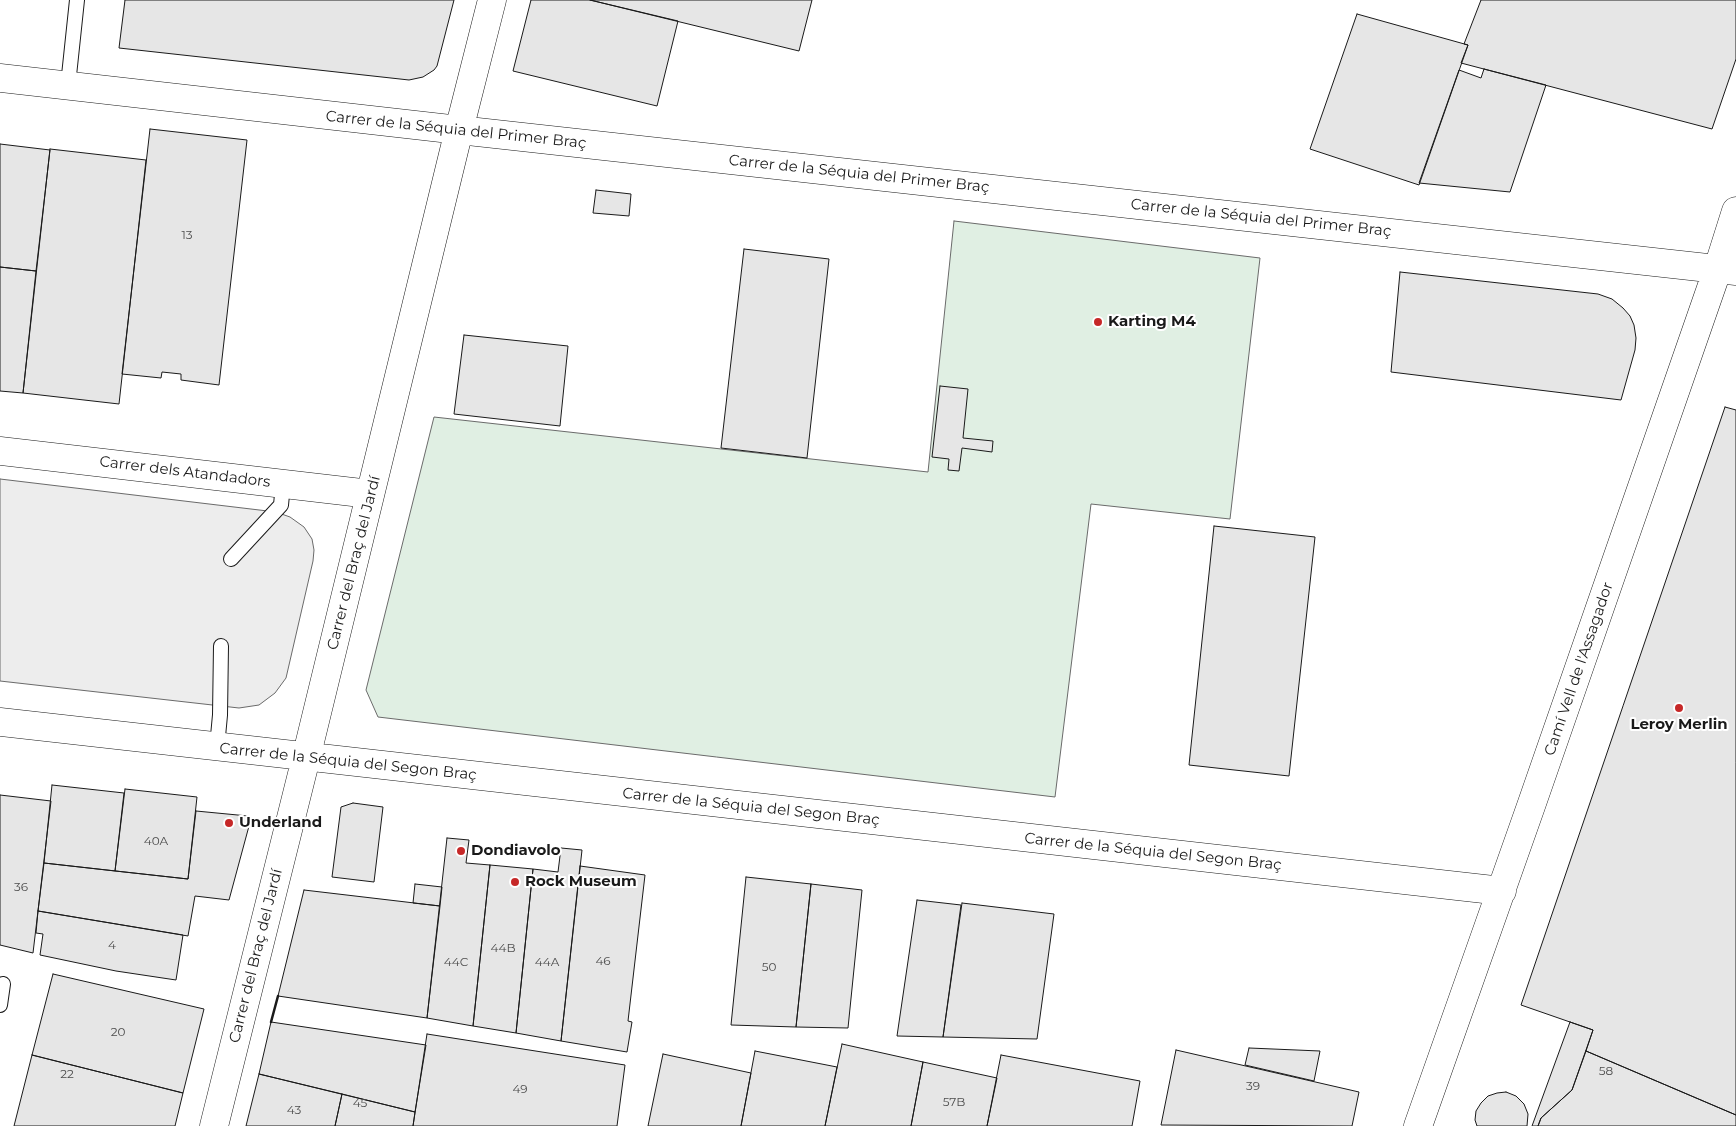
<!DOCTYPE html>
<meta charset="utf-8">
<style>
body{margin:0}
canvas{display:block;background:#fff}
</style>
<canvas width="1736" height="1126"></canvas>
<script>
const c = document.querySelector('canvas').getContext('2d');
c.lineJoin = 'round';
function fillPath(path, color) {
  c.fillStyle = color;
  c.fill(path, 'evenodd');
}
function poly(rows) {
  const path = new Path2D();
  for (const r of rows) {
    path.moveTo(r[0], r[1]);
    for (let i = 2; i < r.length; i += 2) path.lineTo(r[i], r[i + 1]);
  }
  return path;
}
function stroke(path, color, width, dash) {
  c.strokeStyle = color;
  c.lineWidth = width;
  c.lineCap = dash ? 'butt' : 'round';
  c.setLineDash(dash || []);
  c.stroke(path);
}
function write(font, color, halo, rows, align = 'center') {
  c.font = font + ' Montserrat,sans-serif';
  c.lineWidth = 4;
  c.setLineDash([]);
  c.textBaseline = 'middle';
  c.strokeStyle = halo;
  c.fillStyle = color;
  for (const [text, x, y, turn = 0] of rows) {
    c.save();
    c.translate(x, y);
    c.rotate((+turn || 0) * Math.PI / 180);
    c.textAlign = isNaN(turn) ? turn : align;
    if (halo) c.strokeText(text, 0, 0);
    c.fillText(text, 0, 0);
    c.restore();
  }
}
const green = poly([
 [954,221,1260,258,1230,519,1091,504,1055,797,378,717,366,690,434,417,928,472,954,221]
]);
const parking = poly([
 [0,479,276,512,290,517,304,527,312,539,314,550,313,561,286,678,275,693,259,705,239,708,0,681,0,479]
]);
const building = poly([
 [125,0,454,0,437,66,434,70,423,77,409,80,119,48,125,0],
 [531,0,590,0,678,21,657,106,513,71,531,0],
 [590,0,812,0,799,51,590,0],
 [1481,0,1736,0,1736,59,1712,129,1461,63,1468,45,1464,44,1481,0],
 [1357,14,1468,45,1419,185,1310,149,1357,14],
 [1484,69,1546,85,1510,192,1419,183,1459,70,1481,78,1484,69],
 [150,129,247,140,219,385,181,380,181,374,162,372,161,378,122,374,150,129],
 [0,144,50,150,36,271,0,267,0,144],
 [50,149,146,160,119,404,23,393,50,149],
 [596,190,631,194,629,216,593,213,596,190],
 [744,249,829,259,807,458,721,448,744,249],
 [0,267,36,271,23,393,0,391,0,267],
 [1400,272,1598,294,1612,299,1623,308,1630,316,1634,325,1636,338,1635,350,1621,400,1391,372,1400,272],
 [464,335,568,346,560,426,454,414,464,335],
 [940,386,968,389,963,438,993,441,992,452,962,448,959,471,948,470,949,459,932,457,940,386],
 [1725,407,1736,410,1736,1115,1586,1051,1593,1030,1521,1005,1725,407],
 [1214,526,1315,537,1289,776,1189,765,1214,526],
 [52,785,124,793,115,871,44,863,52,785],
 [125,789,197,797,188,879,115,871,125,789],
 [0,795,51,801,33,953,0,945,0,795],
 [353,803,383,807,374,882,332,877,341,807,353,803],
 [196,811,248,816,249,826,229,900,195,896,188,936,38,911,44,863,188,879,196,811],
 [447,838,469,840,466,863,490,865,473,1026,427,1018,447,838],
 [561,848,582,850,561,1041,516,1033,533,869,558,872,561,848],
 [490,865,533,869,516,1033,473,1026,490,865],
 [580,866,645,875,628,1021,632,1022,627,1052,561,1041,580,866],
 [746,877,811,884,796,1027,731,1025,746,877],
 [415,884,442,887,440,906,413,903,415,884],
 [811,884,862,890,848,1028,796,1027,811,884],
 [304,890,440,906,427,1018,278,996,304,890],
 [917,900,961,905,943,1037,897,1036,917,900],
 [962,903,1054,914,1037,1039,943,1037,962,903],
 [38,911,183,935,176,980,116,971,40,955,43,934,36,933,38,911],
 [53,974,204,1009,183,1093,32,1055,53,974],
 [271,1022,426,1045,415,1112,259,1074,271,1022],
 [1570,1022,1593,1030,1572,1090,1541,1118,1538,1126,1532,1126,1570,1022],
 [427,1034,625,1065,617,1126,413,1126,427,1034],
 [842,1044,923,1062,911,1126,825,1126,842,1044],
 [1249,1048,1320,1051,1314,1081,1245,1065,1249,1048],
 [1176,1050,1359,1092,1352,1126,1161,1125,1176,1050],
 [755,1051,837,1067,825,1126,741,1126,755,1051],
 [1586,1051,1736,1115,1736,1126,1538,1126,1541,1118,1572,1090,1586,1051],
 [663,1054,751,1073,741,1126,648,1126,663,1054],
 [32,1055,183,1093,175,1126,14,1126,32,1055],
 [1001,1055,1140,1081,1132,1126,987,1126,1001,1055],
 [923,1062,997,1078,987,1126,911,1126,923,1062],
 [259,1074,342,1094,335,1126,246,1126,259,1074],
 [1506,1092,1516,1096,1524,1104,1528,1114,1527,1126,1477,1126,1475,1120,1476,1111,1481,1103,1488,1096,1497,1093,1506,1092],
 [342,1094,415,1112,413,1126,335,1126,342,1094]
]);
const service = poly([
 [68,85,77,0],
 [231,559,281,505,283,484],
 [217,747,220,715,221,646],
 [0,1005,3,984]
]);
const minor = poly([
 [0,78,459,130,1736,271],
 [0,451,370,494],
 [0,722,1502,891],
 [214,1126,306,758,459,130,492,0],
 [1418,1126,1531,806,1718,268,1736,211]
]);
const wall = poly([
 [271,1022,278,996]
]);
const markers = [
 [1098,322,5,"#c62828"],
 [1679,708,5,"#c62828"],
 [229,823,5,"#c62828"],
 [461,851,5,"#c62828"],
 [515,882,5,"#c62828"]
];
const numberNames = [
 ["13",187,235],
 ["40A",156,841],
 ["36",21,887],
 ["4",112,945],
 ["44B",503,948],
 ["46",603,961],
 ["44C",456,962],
 ["44A",547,962],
 ["50",769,967],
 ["20",118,1032],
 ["58",1606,1071],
 ["22",67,1074],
 ["39",1253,1086],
 ["49",520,1089],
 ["57B",954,1102],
 ["45",360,1103],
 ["43",294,1110]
];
const streetNames = [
 ["Carrer de la Séquia del Primer Braç",456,130,6],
 ["Carrer de la Séquia del Primer Braç",859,174,6],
 ["Carrer de la Séquia del Primer Braç",1261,218,6],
 ["Carrer dels Atandadors",185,472,7],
 ["Carrer del Braç del Jardí",354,563,-76],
 ["Camí Vell de l'Assagador",1579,669,-71],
 ["Carrer de la Séquia del Segon Braç",348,762,6],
 ["Carrer de la Séquia del Segon Braç",751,807,6],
 ["Carrer de la Séquia del Segon Braç",1153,852,6],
 ["Carrer del Braç del Jardí",256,956,-76]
];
const poiNames = [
 ["Karting M4",1108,322],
 ["Leroy Merlin",1679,725,"center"],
 ["Underland",239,823],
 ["Dondiavolo",471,851],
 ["Rock Museum",525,882]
];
fillPath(green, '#e0efe3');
stroke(green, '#6a6a6a', 1);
fillPath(parking, '#ededed');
stroke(parking, '#6a6a6a', 1);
fillPath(building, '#e6e6e6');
stroke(building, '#1a1a1a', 1);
stroke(service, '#1a1a1a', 16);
stroke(minor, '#1a1a1a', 29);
stroke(service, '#fff', 14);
stroke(minor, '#fff', 28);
stroke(wall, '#1a1a1a', 2.5);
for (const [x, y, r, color] of markers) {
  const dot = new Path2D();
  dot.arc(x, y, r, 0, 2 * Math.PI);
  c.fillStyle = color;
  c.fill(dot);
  stroke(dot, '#fff', 2);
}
write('12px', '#4d4d4d', null, numberNames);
write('15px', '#1a1a1a', '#fff', streetNames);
write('bold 15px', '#1a1a1a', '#fff', poiNames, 'left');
</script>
